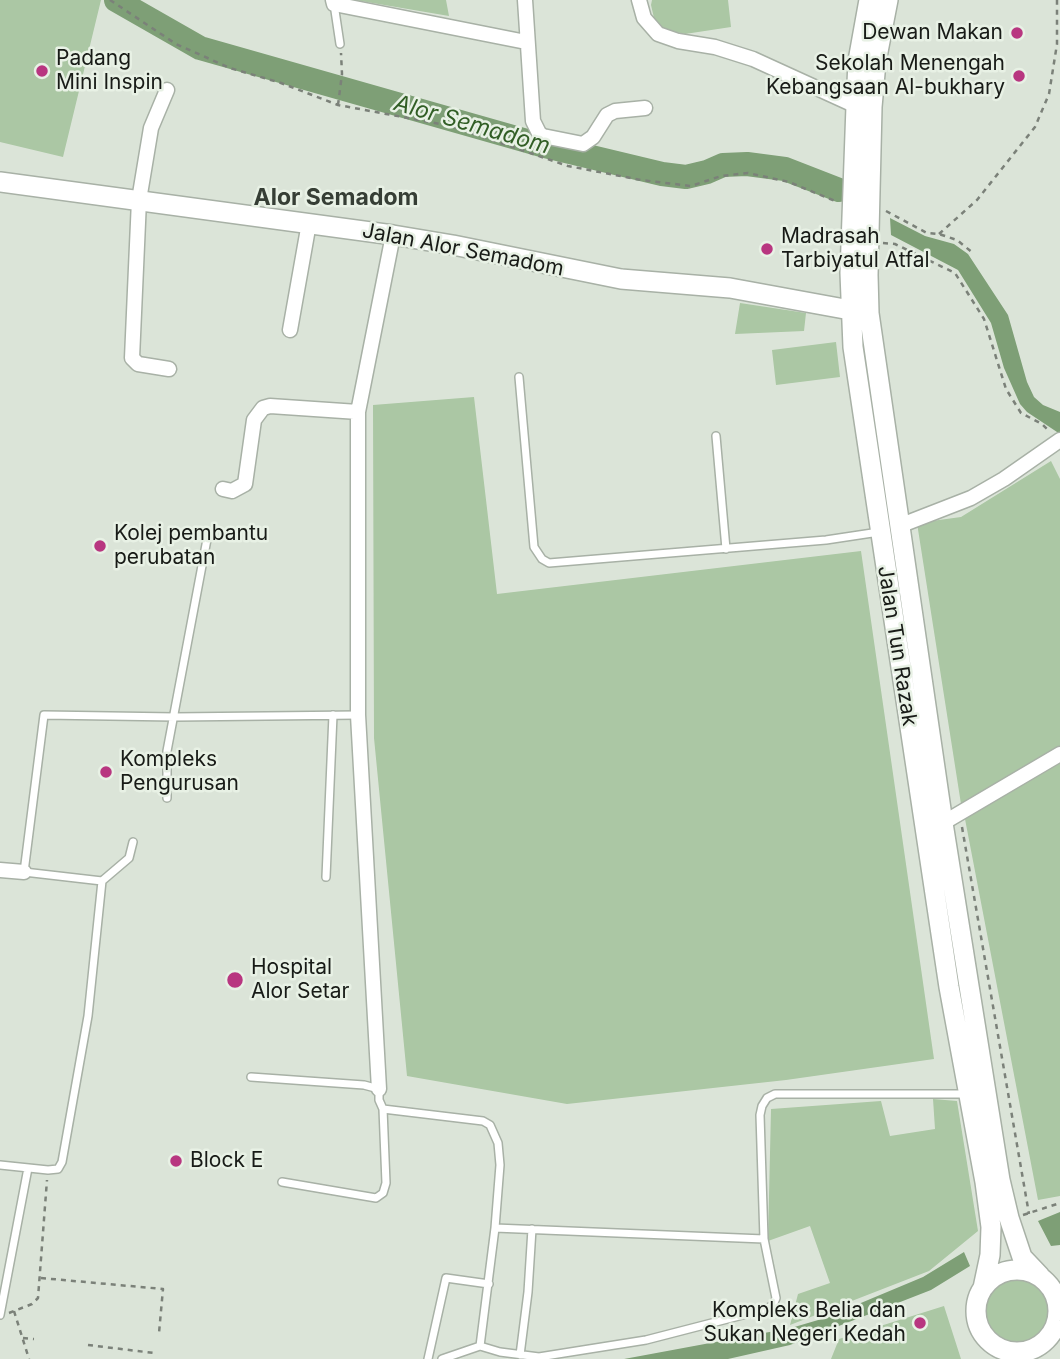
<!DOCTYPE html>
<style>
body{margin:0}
canvas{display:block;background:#dbe4d8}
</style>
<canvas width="1060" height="1359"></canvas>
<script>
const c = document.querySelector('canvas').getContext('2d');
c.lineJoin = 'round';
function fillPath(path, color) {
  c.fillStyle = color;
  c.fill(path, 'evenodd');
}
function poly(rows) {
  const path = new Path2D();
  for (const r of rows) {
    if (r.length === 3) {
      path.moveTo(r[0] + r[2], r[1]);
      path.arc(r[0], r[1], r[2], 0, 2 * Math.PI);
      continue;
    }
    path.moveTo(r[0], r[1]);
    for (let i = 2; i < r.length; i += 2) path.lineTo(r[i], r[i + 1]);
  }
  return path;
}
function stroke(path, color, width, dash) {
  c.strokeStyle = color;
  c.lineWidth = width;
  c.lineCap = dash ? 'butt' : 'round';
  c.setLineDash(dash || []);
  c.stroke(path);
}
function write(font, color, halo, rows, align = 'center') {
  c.font = font + ' Inter,sans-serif';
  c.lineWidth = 5;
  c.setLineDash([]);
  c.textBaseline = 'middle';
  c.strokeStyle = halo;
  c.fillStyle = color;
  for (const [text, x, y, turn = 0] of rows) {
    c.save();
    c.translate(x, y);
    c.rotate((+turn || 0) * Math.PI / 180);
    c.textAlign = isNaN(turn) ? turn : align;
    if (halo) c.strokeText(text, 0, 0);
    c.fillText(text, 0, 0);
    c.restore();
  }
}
const green = poly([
 [0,0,101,0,63,157,0,142],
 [355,0,446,0,449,16],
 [652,0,728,0,731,27,685,34,662,29,654,18,651,5],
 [740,303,806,313,804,331,735,334],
 [836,342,840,377,776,385,772,350],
 [474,397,497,594,861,551,934,1059,786,1080,567,1104,407,1076,374,738,373,405],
 [1051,461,1060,479,1060,746,961,804,917,523,961,517],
 [1060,762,1060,1196,1038,1200,965,819],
 [933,1099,957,1101,978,1231,929,1271,790,1325,798,1294,830,1283,810,1226,768,1241,771,1109,881,1101,890,1136,935,1129],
 [1017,1311,35],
 [944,1306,961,1359,831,1359,839,1339]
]);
const water = poly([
 [890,218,925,236,954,244,968,254,1008,315,1027,382,1034,397,1043,405,1060,412,1060,434,1027,412,1020,404,1004,368,991,323,958,270,891,235],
 [1060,1212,1060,1245,1051,1246,1038,1221],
 [964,1252,970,1266,931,1290,790,1345,728,1359,624,1359,791,1328,825,1318,923,1277]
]);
const river = poly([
 [116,0,200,48,541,145,662,174,686,177,707,172,723,165,747,164,785,169,839,190]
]);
const path = poly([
 [110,0,176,44,230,68,281,83,338,105,451,126,568,166,641,180,691,186,721,176,748,173,789,182,835,201],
 [338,105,342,74,341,53],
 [886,211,927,233,939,234,957,240,973,253],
 [939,234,977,200,1035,127,1049,94,1057,44,1057,0],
 [883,243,895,244,955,273,984,319,1006,389,1021,413,1042,424,1050,432],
 [962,827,1029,1214],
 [1023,1215,1060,1203],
 [41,1278,163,1289,159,1333],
 [14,1311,29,1359],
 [9,1313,32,1304,38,1298,47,1180],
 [23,1338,34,1339],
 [88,1345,154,1353]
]);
const lane = poly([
 [334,4,340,44],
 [519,377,534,547,542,559,549,563,826,540,879,532],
 [716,436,726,549],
 [167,798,167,751,208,534],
 [133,842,129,858,102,881,24,872,44,715,175,717,358,715],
 [326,877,333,715],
 [251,1077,364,1085,379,1089,379,1100,383,1109,386,1183,383,1193,376,1198,282,1182],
 [383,1109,483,1121,490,1125,498,1143,500,1165,495,1228,480,1346],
 [0,1165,48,1170,58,1169,62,1162,88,1016,102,881],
 [495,1228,764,1239],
 [0,1315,28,1168],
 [520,1355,528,1292,532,1229],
 [428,1359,446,1278,489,1284],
 [442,1359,480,1346,500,1352,539,1357,646,1340,766,1309,773,1305,776,1298,764,1239,760,1115,762,1106,767,1098,775,1094,966,1094]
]);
const street = poly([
 [333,0,334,4,526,42],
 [525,0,533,121,539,133,543,136,583,144,593,137,607,115,615,111,645,108],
 [639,0,644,18,658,34,678,41,715,47,753,59,856,106],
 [167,90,151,128,139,200,132,358,138,364,169,369],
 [290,330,309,223],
 [223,489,232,491,245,484,254,420,263,408,270,406,358,412],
 [899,526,971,498,1004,479,1060,440],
 [943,823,1060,754],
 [0,870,24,872],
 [379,1089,358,715,358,412,393,235]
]);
const secondary = poly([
 [869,0,858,61,856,106,850,273,853,347,949,987,985,1182,991,1227,990,1255,983,1288],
 [888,0,876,62,872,107,868,275,869,313,943,823,1000,1180,1009,1218,1022,1257,1040,1276],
 [0,182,393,235,453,245,621,279,730,288,861,312],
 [1017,1311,41]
]);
const markers = [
 [1017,33,7,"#b83680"],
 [42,71,7,"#b83680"],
 [1019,76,7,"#b83680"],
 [767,249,7,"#b83680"],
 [100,546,7,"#b83680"],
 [106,772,7,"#b83680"],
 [235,980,9,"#b83680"],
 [176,1161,7,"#b83680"],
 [920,1323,7,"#b83680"]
];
const poiNames = [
 ["Dewan Makan",1003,33,"right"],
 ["Padang",56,59],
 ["Mini Inspin",56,83],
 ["Sekolah Menengah",1005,64,"right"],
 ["Kebangsaan Al-bukhary",1005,88,"right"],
 ["Madrasah",781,237],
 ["Tarbiyatul Atfal",781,261],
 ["Kolej pembantu",114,534],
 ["perubatan",114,558],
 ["Kompleks",120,760],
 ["Pengurusan",120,784],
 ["Hospital",251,968],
 ["Alor Setar",251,992],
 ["Block E",190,1161],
 ["Kompleks Belia dan",906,1311,"right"],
 ["Sukan Negeri Kedah",906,1335,"right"]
];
const streetNames = [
 ["Jalan Alor Semadom",463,250,11],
 ["Jalan Tun Razak",897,646,81]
];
const waterNames = [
 ["Alor Semadom",472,125,16]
];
const neighbourhoodNames = [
 ["Alor Semadom",336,198]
];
fillPath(green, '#abc7a4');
fillPath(water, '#7e9f76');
stroke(river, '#7e9f76', 24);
stroke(lane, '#a8b1a6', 10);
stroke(street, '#a8b1a6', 17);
stroke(secondary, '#a8b1a6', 22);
stroke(path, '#7b8179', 2.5, [5, 5]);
stroke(lane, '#fff', 7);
stroke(street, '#fff', 14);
stroke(secondary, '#fff', 19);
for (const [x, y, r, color] of markers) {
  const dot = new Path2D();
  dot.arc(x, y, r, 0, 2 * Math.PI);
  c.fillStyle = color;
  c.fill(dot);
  stroke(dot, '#e8f1e5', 2.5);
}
write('21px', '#181b17', '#e8f1e5', poiNames, 'left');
write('21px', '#181b17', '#e8f1e5', streetNames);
write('italic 23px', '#315e25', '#e8f1e5', waterNames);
write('bold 23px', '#363e35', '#e8f1e5', neighbourhoodNames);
</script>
